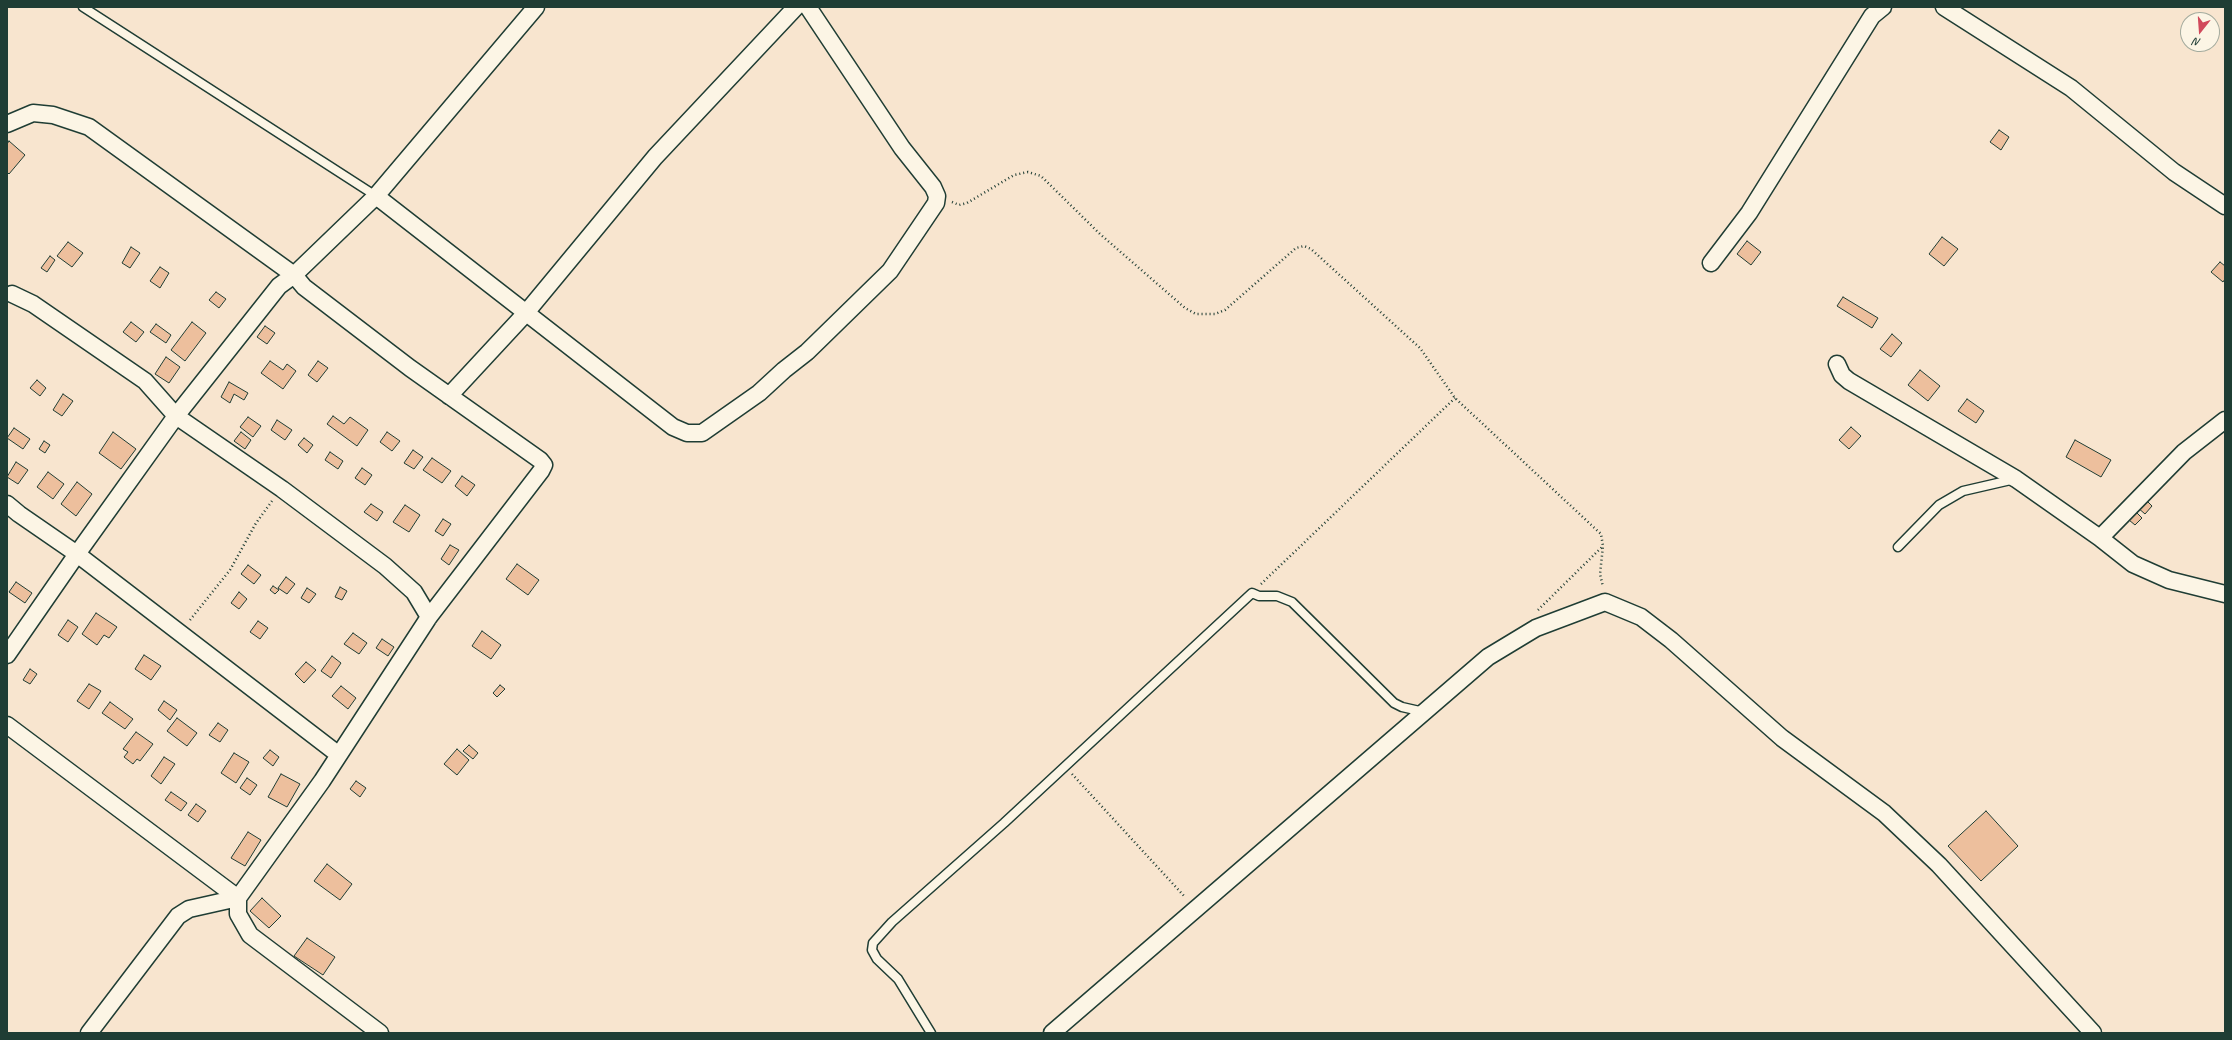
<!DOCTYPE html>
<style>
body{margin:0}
#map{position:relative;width:2232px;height:1040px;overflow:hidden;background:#f8e5cf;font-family:Caveat,sans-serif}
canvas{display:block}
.frame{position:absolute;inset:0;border:8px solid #1f3d34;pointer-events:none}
.north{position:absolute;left:2180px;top:12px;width:40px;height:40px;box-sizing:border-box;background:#fcf5e5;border:1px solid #a4ab9e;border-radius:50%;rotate:197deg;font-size:11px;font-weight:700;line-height:16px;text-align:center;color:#1f3d34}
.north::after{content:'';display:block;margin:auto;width:14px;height:18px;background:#d1495b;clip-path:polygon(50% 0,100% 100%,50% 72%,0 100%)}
</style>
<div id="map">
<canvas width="2232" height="1040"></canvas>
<div class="frame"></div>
<div class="north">N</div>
</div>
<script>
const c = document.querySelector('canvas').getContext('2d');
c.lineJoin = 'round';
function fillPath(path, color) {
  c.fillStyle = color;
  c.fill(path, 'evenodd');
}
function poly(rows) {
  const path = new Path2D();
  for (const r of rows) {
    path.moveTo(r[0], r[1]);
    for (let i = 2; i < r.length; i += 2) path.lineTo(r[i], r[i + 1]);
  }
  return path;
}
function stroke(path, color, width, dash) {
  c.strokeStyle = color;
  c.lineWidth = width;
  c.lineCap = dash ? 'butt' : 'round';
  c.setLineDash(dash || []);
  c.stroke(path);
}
const building = poly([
 [1999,130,2009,137,2001,150,1990,142,1999,130],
 [9,141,25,155,9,174,7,172,7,144,9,141],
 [1942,237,1958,249,1944,266,1929,254,1942,237],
 [1747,241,1761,252,1751,265,1737,254,1747,241],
 [68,242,83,253,72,267,57,256,68,242],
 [131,247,140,253,130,268,122,263,131,247],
 [50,256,55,260,47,272,41,268,50,256],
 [2220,262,2225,266,2225,279,2223,282,2211,272,2220,262],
 [160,267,169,273,160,288,150,281,160,267],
 [216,292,226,299,219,308,209,300,216,292],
 [1843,297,1878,318,1872,328,1837,306,1843,297],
 [131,322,144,332,136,342,123,332,131,322],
 [192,322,206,333,185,361,171,350,192,322],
 [156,324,171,335,166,343,150,332,156,324],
 [265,326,275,333,267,344,257,337,265,326],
 [1892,334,1902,343,1891,357,1880,349,1892,334],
 [166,357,180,367,169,383,155,374,166,357],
 [270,361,283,370,287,364,296,371,283,389,261,373,270,361],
 [318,361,328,368,317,382,308,375,318,361],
 [1920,370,1940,386,1928,401,1908,385,1920,370],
 [37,380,46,388,40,396,30,388,37,380],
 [229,382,248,393,244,400,234,394,230,403,221,397,229,382],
 [63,394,73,401,62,416,53,410,63,394],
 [1967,399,1984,411,1976,423,1958,411,1967,399],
 [333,416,344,424,350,417,368,430,357,446,327,424,333,416],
 [248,417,261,426,253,437,240,427,248,417],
 [277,420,292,430,285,440,271,430,277,420],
 [1851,427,1861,436,1849,449,1839,440,1851,427],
 [14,428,30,439,23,449,7,438,14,428],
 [113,432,136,449,121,469,99,453,113,432],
 [241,432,251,440,245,449,234,441,241,432],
 [387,432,400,441,392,451,380,442,387,432],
 [304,438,313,445,307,453,298,445,304,438],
 [2075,440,2111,460,2101,477,2066,457,2075,440],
 [44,441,50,445,45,453,39,449,44,441],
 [413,450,423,457,414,469,404,463,413,450],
 [330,452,343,461,338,469,325,460,330,452],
 [432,458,451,471,442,483,423,470,432,458],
 [16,462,28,470,18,484,7,477,16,462],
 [362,468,372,475,365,485,355,478,362,468],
 [48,472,64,484,53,499,37,487,48,472],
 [462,476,475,485,467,496,455,486,462,476],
 [77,482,92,494,76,516,61,504,77,482],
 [2145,499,2152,506,2145,514,2137,507,2145,499],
 [371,504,383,512,377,521,364,512,371,504],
 [405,505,420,515,409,532,393,522,405,505],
 [2136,512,2142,518,2135,525,2129,520,2136,512],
 [443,519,451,524,443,536,435,531,443,519],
 [450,545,459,550,449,565,441,559,450,545],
 [517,564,539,580,528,595,506,579,517,564],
 [248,565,261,575,254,584,241,574,248,565],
 [286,577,295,584,287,594,278,588,286,577],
 [16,582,32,593,25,603,9,592,16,582],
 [273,586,279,590,275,594,270,590,273,586],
 [340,587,347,591,342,600,335,597,340,587],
 [307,588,316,594,309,603,301,598,307,588],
 [239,592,247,599,239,609,231,603,239,592],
 [96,613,117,627,109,638,104,635,97,645,82,634,96,613],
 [68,620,78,627,68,642,58,635,68,620],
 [258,621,268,628,260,639,250,632,258,621],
 [482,631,501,645,491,659,472,646,482,631],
 [353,633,367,643,359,654,344,644,353,633],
 [382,639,394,647,388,656,376,648,382,639],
 [144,655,161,666,151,680,135,669,144,655],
 [332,656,341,663,331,678,321,671,332,656],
 [306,662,316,670,304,683,295,674,306,662],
 [30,669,37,674,30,684,23,680,30,669],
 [89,684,101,691,89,709,77,701,89,684],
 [500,685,505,689,497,697,493,693,500,685],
 [341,686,356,698,348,709,332,696,341,686],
 [164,701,177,710,170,720,158,710,164,701],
 [110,702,133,719,125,729,102,713,110,702],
 [177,718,197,733,187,746,167,731,177,718],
 [218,723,228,730,220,742,209,735,218,723],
 [136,732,153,744,140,761,137,759,133,764,124,757,128,752,123,749,136,732],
 [469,745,478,753,473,759,463,751,469,745],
 [457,749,469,760,457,775,444,764,457,749],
 [270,750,279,757,273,766,263,758,270,750],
 [234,753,249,762,236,783,221,773,234,753],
 [164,757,175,764,161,784,151,776,164,757],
 [281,774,300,784,287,807,268,797,281,774],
 [247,778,257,785,250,795,240,788,247,778],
 [356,781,366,788,360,797,350,789,356,781],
 [171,792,187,803,181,811,165,800,171,792],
 [196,804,206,811,198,822,188,815,196,804],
 [1986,811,2018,846,1981,881,1948,846,1986,811],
 [248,832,261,840,245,866,231,858,248,832],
 [327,864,352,884,340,900,314,881,327,864],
 [262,898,281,916,269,928,250,911,262,898],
 [307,938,335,957,323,975,294,956,307,938]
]);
const path = poly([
 [952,202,959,205,967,203,1014,175,1028,172,1041,176,1100,234,1185,308,1196,314,1215,314,1225,310,1296,248,1304,246,1311,249,1420,348,1455,398,1601,534,1603,546,1600,574,1603,587],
 [1261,584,1455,398],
 [1538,610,1603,546],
 [190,620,230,570,256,523,272,501],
 [1072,774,1185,897]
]);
const lane = poly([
 [83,7,376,196],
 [1898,547,1939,505,1963,491,2015,479],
 [931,1033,898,979,877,959,872,950,873,943,892,922,1004,823,1252,593,1259,596,1277,596,1292,602,1394,703,1402,707,1424,712]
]);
const street = poly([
 [1944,7,2071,88,2174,172,2225,206],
 [7,124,33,113,53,115,89,127,294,275,304,287,410,368,540,460,544,465,541,471,429,617,322,781,238,898,238,914,250,935,380,1033],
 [376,196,673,427,687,433,702,433,759,393,784,370,807,352,890,271,936,203,937,196,933,187,902,148,808,7],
 [1711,263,1749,213,1872,16,1883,7],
 [12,294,33,304,145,381,176,416,282,489,385,566,414,592,429,617],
 [1837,364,1842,375,1849,381,2016,479,2100,538,2133,564,2169,580,2225,594],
 [449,396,525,314,655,157,796,7],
 [7,504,19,514,77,554,339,755],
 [2100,538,2184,452,2225,420],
 [7,655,77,554,176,416,279,286,294,275,376,196,536,7],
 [7,725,238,898],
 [89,1033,178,916,189,909,238,898],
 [1052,1033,1488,657,1536,628,1605,602,1641,617,1671,640,1782,738,1884,813,1939,865,2093,1033]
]);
fillPath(building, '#edbf9d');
stroke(building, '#1f3d34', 1);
stroke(lane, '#1f3d34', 11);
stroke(street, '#1f3d34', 19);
stroke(path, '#1f3d34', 2.5, [1, 3]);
stroke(lane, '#fcf5e5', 8);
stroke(street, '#fcf5e5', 16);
</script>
